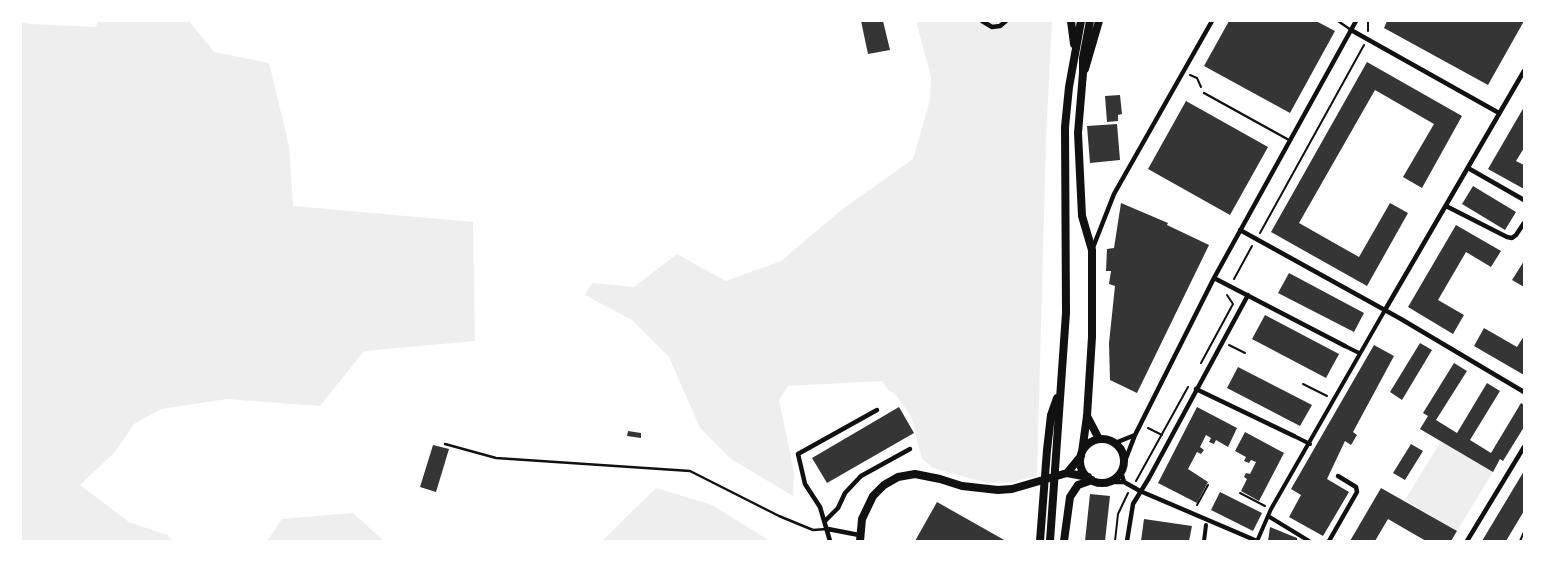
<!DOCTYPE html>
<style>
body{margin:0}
#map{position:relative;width:1545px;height:562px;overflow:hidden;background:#fff;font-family:"Asap Condensed",sans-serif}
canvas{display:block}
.frame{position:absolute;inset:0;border:22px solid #fff;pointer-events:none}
</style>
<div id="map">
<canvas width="1545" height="562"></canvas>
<div class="frame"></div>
</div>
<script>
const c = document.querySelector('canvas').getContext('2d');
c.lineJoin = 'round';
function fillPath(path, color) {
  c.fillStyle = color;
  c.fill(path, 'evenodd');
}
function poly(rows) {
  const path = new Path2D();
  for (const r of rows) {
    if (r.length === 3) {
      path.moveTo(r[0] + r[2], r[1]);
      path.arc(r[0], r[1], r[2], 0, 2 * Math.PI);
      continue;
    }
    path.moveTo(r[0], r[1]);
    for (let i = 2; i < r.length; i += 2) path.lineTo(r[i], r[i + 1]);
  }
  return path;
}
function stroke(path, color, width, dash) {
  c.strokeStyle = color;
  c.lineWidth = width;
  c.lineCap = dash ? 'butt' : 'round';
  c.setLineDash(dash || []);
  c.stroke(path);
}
const green = poly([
 [21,21,30,24,96,27,98,21,189,21,214,52,269,63,289,146,293,206,473,222,475,341,364,351,320,406,227,399,161,409,134,424,115,452,80,485,129,522,167,535,173,541,21,541],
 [916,21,1052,21,1046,140,1037,476,1012,482,987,483,933,468,922,459,911,416,896,395,889,391,882,381,788,386,779,400,794,472,793,496,731,459,700,428,669,357,632,320,585,295,592,283,634,287,677,254,726,281,781,261,840,211,913,159,930,100,931,77],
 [1441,441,1493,472,1457,531,1405,500],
 [656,488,712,505,770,541,602,541],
 [353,513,384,541,267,541,282,519]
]);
const building = poly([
 [861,21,883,21,890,50,868,54],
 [1229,21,1316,21,1335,31,1290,113,1204,66],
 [1387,21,1524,21,1488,85,1384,28],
 [1367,62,1462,116,1422,188,1403,177,1434,124,1375,90,1299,223,1359,257,1390,203,1408,213,1367,286,1271,232],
 [1120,95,1122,114,1118,115,1118,121,1107,122,1105,96],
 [1186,101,1268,147,1230,215,1148,169],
 [1524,107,1524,148,1516,161,1524,165,1524,189,1488,169],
 [1117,124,1120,160,1090,163,1087,126],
 [1473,186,1516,212,1505,230,1462,204],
 [1121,203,1168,223,1167,225,1209,245,1137,393,1110,380,1109,343,1115,286,1109,284,1111,271,1106,271,1107,249,1114,248],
 [1456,225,1501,251,1491,267,1466,252,1438,300,1464,315,1453,334,1408,307],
 [1524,261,1524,287,1512,280],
 [1289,273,1364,313,1354,332,1278,293],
 [1265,315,1339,354,1326,378,1252,339],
 [1484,328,1517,347,1524,336,1524,375,1474,346],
 [1420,343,1432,350,1402,400,1390,392],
 [1374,345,1394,356,1353,432,1357,435,1351,445,1345,441,1327,479,1349,492,1323,536,1289,517,1301,495,1291,489],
 [1454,363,1467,371,1436,420,1457,433,1487,383,1500,391,1470,440,1491,453,1521,403,1524,405,1524,427,1503,461,1500,459,1493,472,1420,429,1428,416,1423,413],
 [1238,367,1312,405,1300,426,1227,388],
 [899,407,914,433,827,483,812,458],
 [1197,407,1237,428,1228,447,1216,440,1214,444,1209,442,1211,438,1206,435,1200,447,1204,450,1201,454,1197,452,1188,469,1208,482,1197,503,1158,483],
 [628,431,641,433,641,438,627,436],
 [1245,432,1284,453,1259,501,1241,491,1247,479,1244,477,1246,473,1250,474,1256,462,1251,460,1249,463,1244,461,1246,457,1235,451],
 [1411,444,1423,451,1405,480,1393,473],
 [433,445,449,449,436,492,420,487],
 [1524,471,1524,511,1506,541,1482,541],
 [1381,488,1457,531,1451,541,1426,541,1388,519,1375,541,1350,541],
 [1220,492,1262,513,1253,531,1211,510],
 [1090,494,1110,496,1105,541,1085,541],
 [937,502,1006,541,915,541],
 [1144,519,1192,526,1189,541,1141,541],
 [1270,527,1297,538,1297,541,1268,541]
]);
const path = poly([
 [1368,21,1368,31],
 [1190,75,1197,78,1201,87],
 [1260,233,1364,45],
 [1234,279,1252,246],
 [1229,345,1245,353],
 [1201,363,1233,304,1227,295],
 [1303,384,1327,396],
 [1148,428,1162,435],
 [1136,481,1188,387],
 [1240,493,1265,506],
 [1197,505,1208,485],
 [1115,541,1118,514,1128,493],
 [1520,541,1524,532]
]);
const service = poly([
 [1338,21,1351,30],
 [1204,93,1289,140],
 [445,444,496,458,690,471,779,516,813,530,827,529]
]);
const pedestrian = poly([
 [1345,346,1359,353],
 [1294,436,1310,444],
 [1268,516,1309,541],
 [1258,539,1271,509,1385,310],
 [1204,541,1206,525]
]);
const minor = poly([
 [982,21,992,27,1000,26,1006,21],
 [1351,30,1499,113],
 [1468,168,1524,200],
 [1446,206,1507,237,1512,238,1516,235,1524,223],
 [1240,230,1401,319,1524,392],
 [1092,250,1114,194,1212,21],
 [1214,278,1345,346],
 [1385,310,1524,71],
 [1196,389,1294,436],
 [1115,443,1135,435],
 [1125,461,1135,435,1214,278,1356,21],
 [1121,472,1124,482],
 [1109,482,1124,482,1140,491,1257,541],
 [825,521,838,508,845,493,861,476,910,449],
 [828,529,859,535],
 [830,541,820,507,805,484,798,454,877,410],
 [1127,541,1133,504,1149,478,1248,295],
 [1329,541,1357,492,1356,487,1338,476],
 [1467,541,1524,447]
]);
const primary = poly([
 [1071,21,1074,44],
 [1085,69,1099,21],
 [1087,416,1099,439],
 [1102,461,22],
 [1082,452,1087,416,1092,337,1092,250,1082,216,1078,133,1083,73,1083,58,1090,21],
 [1067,473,1081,456],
 [860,541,862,519,873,496,884,485,898,477,915,474,940,479,962,486,998,490,1012,489,1067,473,1088,477],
 [1040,541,1047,450,1051,415,1057,398],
 [1050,541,1066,313,1065,127,1069,87,1081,21],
 [1064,541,1070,497,1078,485,1092,480]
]);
fillPath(green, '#eee');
fillPath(building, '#353535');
stroke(path, '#111', 2);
stroke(service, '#111', 2.5);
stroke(pedestrian, '#111', 4);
stroke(minor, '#111', 4.5);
stroke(primary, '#111', 8);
</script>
